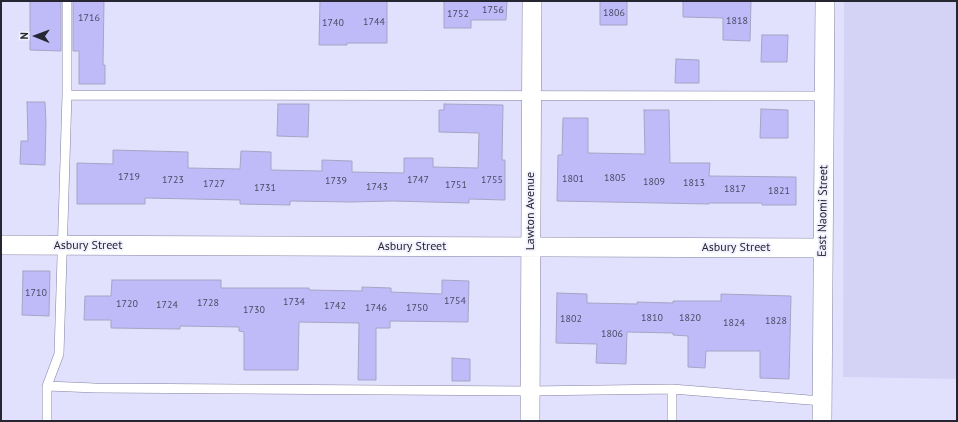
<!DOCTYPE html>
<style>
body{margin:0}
#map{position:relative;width:958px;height:422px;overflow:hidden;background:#e2e1fd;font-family:"PT Sans",sans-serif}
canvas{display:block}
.frame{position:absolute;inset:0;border:2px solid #262532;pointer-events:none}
.north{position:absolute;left:16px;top:16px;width:40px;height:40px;-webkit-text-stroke:3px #f0f0fe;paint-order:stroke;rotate:271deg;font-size:11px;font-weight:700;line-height:16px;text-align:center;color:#262532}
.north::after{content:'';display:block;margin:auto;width:14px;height:18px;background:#262532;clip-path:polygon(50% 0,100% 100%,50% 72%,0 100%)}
</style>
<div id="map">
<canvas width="958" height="422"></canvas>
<div class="frame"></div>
<div class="north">N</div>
</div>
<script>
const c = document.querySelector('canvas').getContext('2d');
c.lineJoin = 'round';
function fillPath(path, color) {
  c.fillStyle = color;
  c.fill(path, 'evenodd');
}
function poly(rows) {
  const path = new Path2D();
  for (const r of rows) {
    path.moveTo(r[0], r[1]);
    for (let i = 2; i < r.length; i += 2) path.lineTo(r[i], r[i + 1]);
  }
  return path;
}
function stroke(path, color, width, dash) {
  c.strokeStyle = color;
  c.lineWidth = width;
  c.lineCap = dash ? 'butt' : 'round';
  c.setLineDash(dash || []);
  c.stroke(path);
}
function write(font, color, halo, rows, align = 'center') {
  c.font = font + ' "PT Sans",sans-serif';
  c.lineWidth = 3.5;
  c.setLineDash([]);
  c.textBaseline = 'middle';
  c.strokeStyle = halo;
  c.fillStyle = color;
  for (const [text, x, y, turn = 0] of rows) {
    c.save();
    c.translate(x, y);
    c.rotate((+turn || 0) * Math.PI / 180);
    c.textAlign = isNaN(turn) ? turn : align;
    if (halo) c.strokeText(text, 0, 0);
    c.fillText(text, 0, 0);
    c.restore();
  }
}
const built = poly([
 [844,1,957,1,957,379,843,377]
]);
const building = poly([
 [30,1,61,1,61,51,30,50,30,1],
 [73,1,104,1,103,65,105,65,105,84,79,84,79,51,73,51,73,1],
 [320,1,387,1,387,43,347,43,347,45,319,45,320,1],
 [444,1,507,1,506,20,471,20,471,28,444,28,444,1],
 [600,1,627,1,627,25,600,25,600,1],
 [683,1,751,1,750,41,723,40,723,18,683,17,683,1],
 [762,35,788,35,787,62,761,62,762,35],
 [676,59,699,60,699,83,675,83,676,59],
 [27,102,45,102,46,122,45,165,20,164,21,141,28,141,27,102],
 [278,104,309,104,308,137,277,136,278,104],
 [444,104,503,105,502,160,505,160,505,200,469,199,469,203,392,201,351,202,290,201,290,205,240,204,240,200,145,198,145,204,77,204,77,163,113,164,113,150,188,152,188,168,240,169,241,151,271,152,271,170,322,171,322,160,352,161,352,172,404,173,404,158,433,158,433,167,478,168,479,133,439,132,439,110,444,110,444,104],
 [761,109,788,110,788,138,760,138,761,109],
 [644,110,669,110,670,163,710,163,709,176,796,177,796,205,762,205,762,203,709,203,709,204,557,201,558,155,562,155,563,118,588,118,588,153,645,154,644,110],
 [23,271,50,271,49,316,22,315,23,271],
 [112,280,221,280,221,288,309,288,309,290,362,291,362,287,391,288,391,292,442,294,442,280,469,281,468,322,390,321,390,328,376,328,376,380,358,380,359,323,299,322,298,370,244,370,244,332,239,331,239,327,180,326,180,329,111,328,111,320,84,320,85,296,111,296,112,280],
 [557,293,587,294,587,303,637,304,637,302,673,303,673,301,721,301,721,294,791,296,789,379,760,378,760,351,706,351,705,368,688,367,688,336,673,335,673,333,627,332,626,364,596,363,597,344,556,343,557,293],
 [452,358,470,359,470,381,452,381,452,358]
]);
const service = poly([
 [67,95,824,96],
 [47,386,95,388,530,391,672,389,822,401],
 [47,421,47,386,59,354,67,95,67,1],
 [672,421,672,389]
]);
const minor = poly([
 [1,245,822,248],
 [530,421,532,1],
 [822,421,825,1]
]);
const numberNames = [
 ["1756",493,10],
 ["1806",614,13],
 ["1752",458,14],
 ["1716",89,18],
 ["1818",737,21],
 ["1744",374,22],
 ["1740",333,23],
 ["1719",129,177],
 ["1805",615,178],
 ["1801",573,179],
 ["1723",173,180],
 ["1747",418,180],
 ["1755",492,180],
 ["1739",336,181],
 ["1809",654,182],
 ["1813",694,183],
 ["1727",214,184],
 ["1751",456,185],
 ["1743",377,187],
 ["1731",265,188],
 ["1817",735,189],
 ["1821",779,191],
 ["1710",36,293],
 ["1754",455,301],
 ["1734",294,302],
 ["1728",208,303],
 ["1720",127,304],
 ["1724",167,305],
 ["1742",335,306],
 ["1746",376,308],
 ["1750",417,308],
 ["1730",254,310],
 ["1810",652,318],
 ["1820",690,318],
 ["1802",571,319],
 ["1828",776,321],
 ["1824",734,323],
 ["1806",612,334]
];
const streetNames = [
 ["Lawton Avenue",531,211,-90],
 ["East Naomi Street",823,211,-89],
 ["Asbury Street",88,246],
 ["Asbury Street",412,247],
 ["Asbury Street",736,248]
];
fillPath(built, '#d5d3f5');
fillPath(building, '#bfbaf8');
stroke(building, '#a6a4c5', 1);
stroke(service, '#8380a1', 10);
stroke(minor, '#8380a1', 20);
stroke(service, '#fff', 9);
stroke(minor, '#fff', 19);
write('10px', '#4c4a64', null, numberNames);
write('12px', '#262532', '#f0f0fe', streetNames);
</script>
